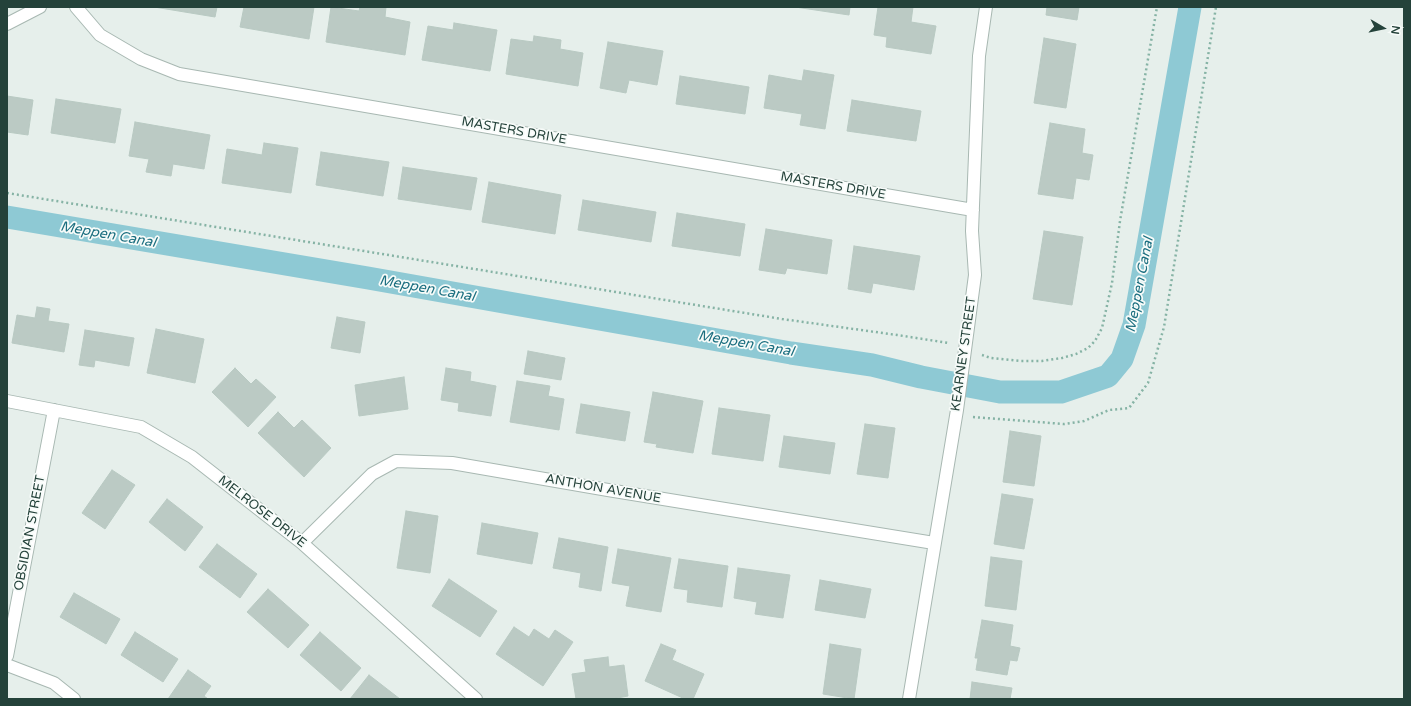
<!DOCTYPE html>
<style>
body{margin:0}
#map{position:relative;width:1411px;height:706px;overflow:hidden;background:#e6efeb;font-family:"Varela Round",sans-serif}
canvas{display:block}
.frame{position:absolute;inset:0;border:8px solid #24423a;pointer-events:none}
.north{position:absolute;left:1363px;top:8px;width:40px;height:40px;-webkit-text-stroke:3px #f7fbf9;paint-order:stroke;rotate:99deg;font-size:11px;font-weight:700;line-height:16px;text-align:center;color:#24423a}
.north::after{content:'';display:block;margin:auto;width:14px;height:18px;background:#24423a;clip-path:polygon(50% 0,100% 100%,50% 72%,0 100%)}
</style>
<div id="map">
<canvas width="1411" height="706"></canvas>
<div class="frame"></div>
<div class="north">N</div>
</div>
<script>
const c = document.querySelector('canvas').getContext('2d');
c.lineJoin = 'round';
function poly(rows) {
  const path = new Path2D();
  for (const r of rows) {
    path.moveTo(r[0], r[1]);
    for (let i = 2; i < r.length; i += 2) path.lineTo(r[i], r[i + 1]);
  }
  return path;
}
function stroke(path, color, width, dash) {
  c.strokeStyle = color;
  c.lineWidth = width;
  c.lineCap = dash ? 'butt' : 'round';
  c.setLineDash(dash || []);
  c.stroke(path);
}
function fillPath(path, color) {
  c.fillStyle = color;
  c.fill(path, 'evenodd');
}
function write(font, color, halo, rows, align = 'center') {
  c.font = font + ' "Varela Round",sans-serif';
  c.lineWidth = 3.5;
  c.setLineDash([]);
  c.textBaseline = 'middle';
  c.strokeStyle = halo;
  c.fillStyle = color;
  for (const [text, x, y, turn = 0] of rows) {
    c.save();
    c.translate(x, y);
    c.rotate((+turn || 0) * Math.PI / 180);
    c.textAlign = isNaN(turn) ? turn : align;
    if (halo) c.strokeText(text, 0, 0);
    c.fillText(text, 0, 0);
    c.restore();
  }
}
const canal = poly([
 [7,217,368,278,791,353,872,365,921,377,1000,392,1061,392,1108,376,1122,359,1134,325,1190,7]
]);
const building = poly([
 [154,7,217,7,215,17,154,7],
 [244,7,314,7,309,39,240,27,244,7],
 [331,7,359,11,360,7,386,7,385,17,410,22,405,55,326,42,331,7],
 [795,7,850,7,849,15,795,7],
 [878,7,913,7,911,22,936,26,931,54,886,47,887,37,874,35,878,7],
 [1047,7,1079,7,1077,20,1046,15,1047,7],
 [454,23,497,30,490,71,422,60,428,26,453,30,454,23],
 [534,36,561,40,560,49,583,53,578,86,506,74,511,39,533,42,534,36],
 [1044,38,1076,44,1066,108,1034,103,1044,38],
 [608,42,663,51,657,85,629,80,626,93,600,88,608,42],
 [804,70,834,75,825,129,800,125,802,114,764,108,769,75,802,81,804,70],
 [680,76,749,87,745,114,676,104,680,76],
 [7,96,33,100,28,135,7,132,7,96],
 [56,99,121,109,115,143,51,133,56,99],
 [852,100,921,111,916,141,847,131,852,100],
 [135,122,210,135,204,169,173,164,171,176,146,172,149,159,129,156,135,122],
 [1050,123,1085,129,1082,153,1093,155,1089,180,1076,178,1073,199,1038,194,1050,123],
 [264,143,298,148,291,193,222,183,227,149,262,155,264,143],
 [321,152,389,162,383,196,316,185,321,152],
 [403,167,477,178,471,210,398,199,403,167],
 [489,182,561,195,555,234,482,222,489,182],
 [583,200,656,212,651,242,578,230,583,200],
 [677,213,745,224,740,256,672,246,677,213],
 [766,229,832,240,827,274,787,268,785,274,759,270,766,229],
 [1044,231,1083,237,1072,305,1033,299,1044,231],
 [854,246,920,256,914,290,873,283,871,293,848,289,854,246],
 [37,307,50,309,48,321,69,324,64,352,12,343,17,315,35,318,37,307],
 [337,317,365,322,360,353,331,348,337,317],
 [156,329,204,339,195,383,147,373,156,329],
 [85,330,134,338,129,366,95,360,94,367,79,365,85,330],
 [528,351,565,358,561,380,524,374,528,351],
 [235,368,251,384,256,379,276,397,248,427,212,392,235,368],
 [446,368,471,372,470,381,496,386,491,416,458,411,459,403,441,400,446,368],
 [404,377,408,409,359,416,355,385,404,377],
 [517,381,550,386,548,396,564,399,559,430,510,422,517,381],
 [653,392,703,401,693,453,656,447,657,444,644,442,653,392],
 [581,404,630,412,625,441,576,433,581,404],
 [719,408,770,415,763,461,712,454,719,408],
 [278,412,294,428,302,420,331,448,304,477,258,433,278,412],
 [865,424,895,428,888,478,857,474,865,424],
 [1010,431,1041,436,1034,486,1003,482,1010,431],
 [784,436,835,443,830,474,779,467,784,436],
 [112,470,135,485,105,529,82,513,112,470],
 [1002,494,1033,499,1024,549,994,544,1002,494],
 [167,499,203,527,185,551,149,522,167,499],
 [406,511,438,516,430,573,397,568,406,511],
 [482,523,538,533,532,564,477,554,482,523],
 [559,538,608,547,601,591,579,587,581,573,553,568,559,538],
 [217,544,257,574,240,598,199,567,217,544],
 [618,549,671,558,661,612,626,606,630,586,612,583,618,549],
 [991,557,1022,561,1016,610,985,606,991,557],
 [679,559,728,566,722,607,687,602,688,590,674,588,679,559],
 [738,568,790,575,783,618,755,614,757,602,734,598,738,568],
 [449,579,497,611,480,637,432,606,449,579],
 [820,580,871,589,865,618,815,610,820,580],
 [268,589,309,625,288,648,247,612,268,589],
 [74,593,120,619,106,644,60,617,74,593],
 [982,620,1013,625,1010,646,1020,648,1017,661,1010,660,1007,675,976,670,978,658,975,658,982,620],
 [514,627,529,637,534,629,549,639,555,630,573,642,543,686,496,654,514,627],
 [135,632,178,659,163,682,121,655,135,632],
 [320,632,361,668,341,691,300,655,320,632],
 [661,644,676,650,672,660,704,674,693,699,685,699,645,681,661,644],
 [830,644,861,649,854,699,823,694,830,644],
 [608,657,609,667,624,665,628,696,612,699,576,699,572,674,586,672,584,660,608,657],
 [188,670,211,686,204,696,208,699,168,699,188,670],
 [369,675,400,699,350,699,369,675],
 [972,682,1012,688,1010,699,970,699,972,682]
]);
const path = poly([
 [7,193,782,319,897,335,949,343],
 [982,355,991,358,1021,361,1042,361,1062,358,1076,354,1088,348,1095,341,1102,328,1112,283,1120,221,1157,7],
 [973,417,1064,424,1084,421,1109,410,1129,408,1148,383,1164,327,1216,7]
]);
const minor = poly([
 [76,7,100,35,141,59,179,74,973,210],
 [7,24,40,7],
 [7,401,141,427,192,457,302,543,476,699],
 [302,543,372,474,396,461,452,463,608,490,934,543],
 [7,656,54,410],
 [7,665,54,683,74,699],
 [909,699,957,410,975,275,972,231,974,180,979,56,986,7]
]);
const streetNames = [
 ["MASTERS DRIVE",514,131,10],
 ["MASTERS DRIVE",833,186,10],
 ["KEARNEY STREET",964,354,-82],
 ["ANTHON AVENUE",603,489,10],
 ["MELROSE DRIVE",262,512,38],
 ["OBSIDIAN STREET",30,533,-79]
];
const waterNames = [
 ["Meppen Canal",108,235,10],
 ["Meppen Canal",1140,285,-79],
 ["Meppen Canal",427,289,10],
 ["Meppen Canal",746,344,10]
];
stroke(canal, '#8ec9d4', 23);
fillPath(building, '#bbcac4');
stroke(building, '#b8c9c2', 1);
stroke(minor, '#a8b8b2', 14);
stroke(path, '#86b3a5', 2.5, [2, 3]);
stroke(minor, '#fff', 12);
write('13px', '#24423a', '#f7fbf9', streetNames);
write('italic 14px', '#1c6f80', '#f7fbf9', waterNames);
</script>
